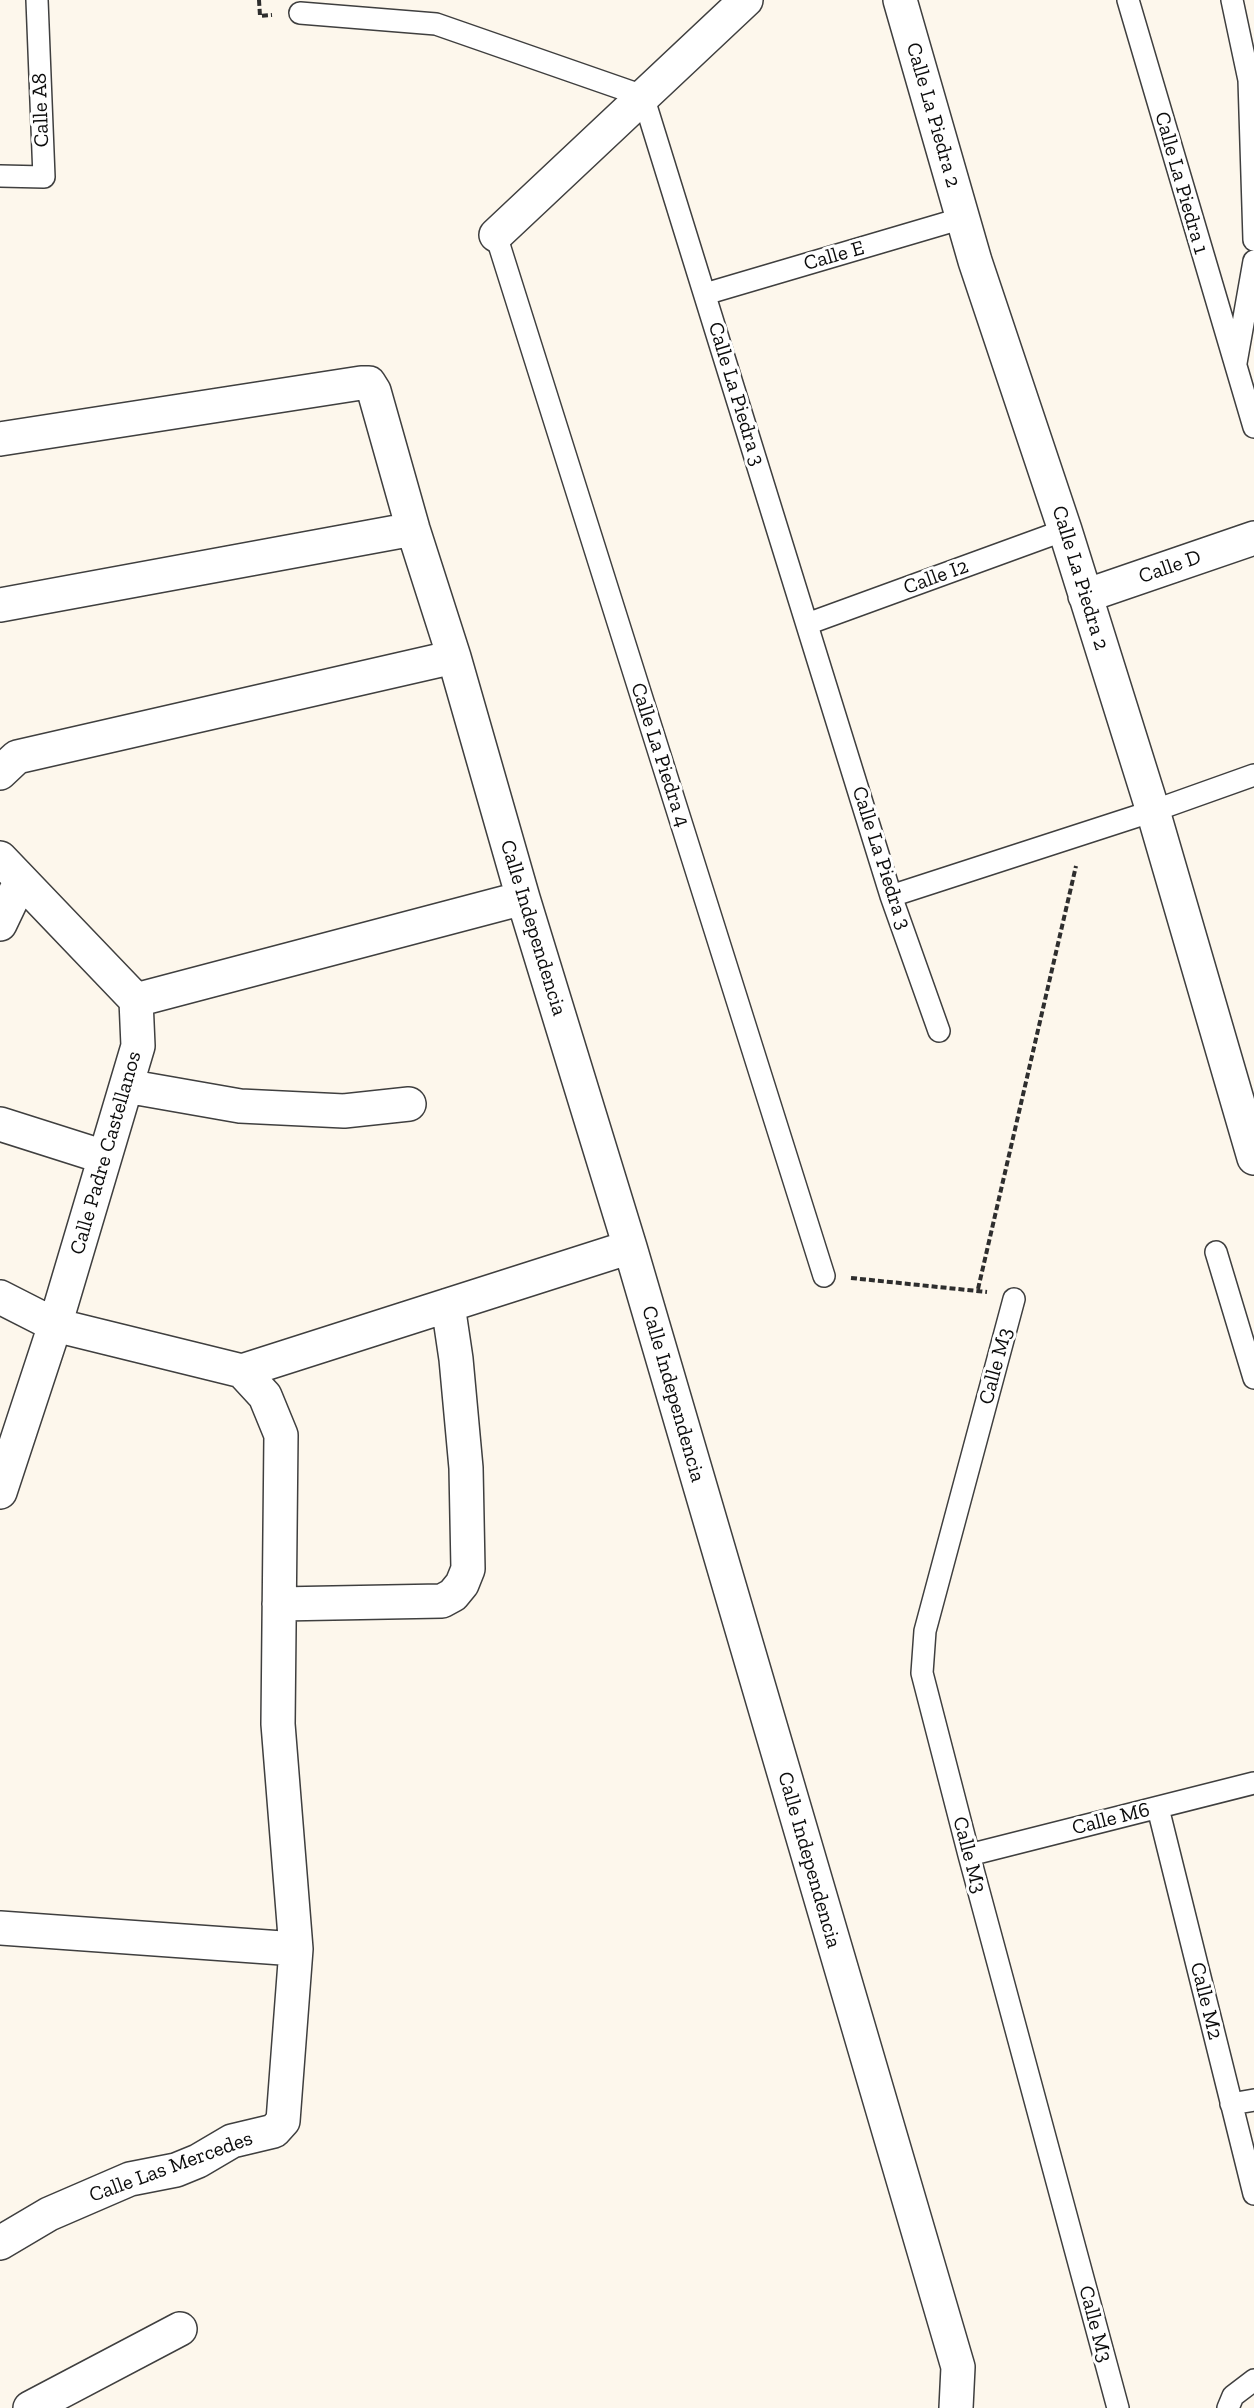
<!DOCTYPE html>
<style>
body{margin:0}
canvas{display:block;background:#fdf7ec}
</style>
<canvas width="1254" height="2408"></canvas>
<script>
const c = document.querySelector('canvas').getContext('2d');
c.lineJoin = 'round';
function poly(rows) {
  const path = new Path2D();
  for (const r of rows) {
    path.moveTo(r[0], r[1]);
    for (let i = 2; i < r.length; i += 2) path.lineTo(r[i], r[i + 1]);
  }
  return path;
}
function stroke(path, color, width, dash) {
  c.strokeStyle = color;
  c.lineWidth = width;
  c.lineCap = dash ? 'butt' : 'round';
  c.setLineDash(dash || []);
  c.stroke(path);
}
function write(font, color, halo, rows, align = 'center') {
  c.font = font + ' "Zilla Slab",serif';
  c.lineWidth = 6;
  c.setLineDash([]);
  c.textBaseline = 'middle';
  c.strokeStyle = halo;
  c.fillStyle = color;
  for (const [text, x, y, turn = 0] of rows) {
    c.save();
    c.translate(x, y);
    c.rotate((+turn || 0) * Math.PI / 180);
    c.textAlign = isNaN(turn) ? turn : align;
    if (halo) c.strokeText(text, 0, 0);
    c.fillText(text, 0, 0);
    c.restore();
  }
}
const path = poly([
 [259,0,260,16,272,15],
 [851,1278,987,1292],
 [978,1289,1076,866]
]);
const lane = poly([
 [1128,0,1254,427],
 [1232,0,1249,80,1254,240],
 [300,13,436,24,643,96,891,896,939,1031],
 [0,176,44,177,37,0],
 [496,235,824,1276],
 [705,294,963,218],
 [1236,363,1254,261],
 [807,624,1065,530],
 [891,896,1153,811,1254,775],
 [1216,1252,1254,1378],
 [1014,1299,925,1631,922,1673,969,1855,1118,2408],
 [1158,1808,1254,2194],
 [969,1855,1254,1783],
 [1231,2104,1254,2100],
 [1228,2408,1233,2396,1254,2380]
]);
const street = poly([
 [900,0,975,261,1065,530,1153,811,1254,1158],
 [496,235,746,0],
 [0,439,361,383,369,383,374,391,413,529,454,657,523,898,630,1247,958,2367,956,2408],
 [1085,596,1254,538],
 [0,605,413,529],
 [0,773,17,757,454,657],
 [0,858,136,1000,138,1046,55,1325,0,1492],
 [0,924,21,880],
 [136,1000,523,898],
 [126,1086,240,1106,344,1111,409,1104],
 [0,1124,104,1157],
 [0,1297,55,1325,242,1371,265,1396,281,1435,278,1724,296,1949,283,2121,274,2131,232,2141,198,2161,176,2170,130,2179,49,2214,0,2243],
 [242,1371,630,1247],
 [279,1604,442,1601,453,1595,462,1584,468,1569,466,1468,456,1359,448,1305],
 [0,1928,296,1949],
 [30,2408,180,2329]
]);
const streetNames = [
 ["Calle A8",41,110,-92],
 ["Calle La Piedra 2",933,115,74],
 ["Calle La Piedra 1",1181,183,74],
 ["Calle E",834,256,-16],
 ["Calle La Piedra 3",736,394,73],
 ["Calle D",1170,567,-19],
 ["Calle I2",936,577,-20],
 ["Calle La Piedra 2",1080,578,73],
 ["Calle La Piedra 4",660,755,72],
 ["Calle La Piedra 3",881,858,72],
 ["Calle Independencia",533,928,73],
 ["Calle Padre Castellanos",106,1153,-74],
 ["Calle M3",996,1366,-75],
 ["Calle Independencia",673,1394,74],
 ["Calle M6",1111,1819,-14],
 ["Calle M3",969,1855,75],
 ["Calle Independencia",809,1860,74],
 ["Calle M2",1206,2001,76],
 ["Calle Las Mercedes",171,2167,-20],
 ["Calle M3",1095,2324,75]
];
stroke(lane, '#3f3f3f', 24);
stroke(street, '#3f3f3f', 36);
stroke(path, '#2e2e2e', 4, [6, 3]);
stroke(lane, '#fff', 21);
stroke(street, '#fff', 33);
write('21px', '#0c0c0c', '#fff', streetNames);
</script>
